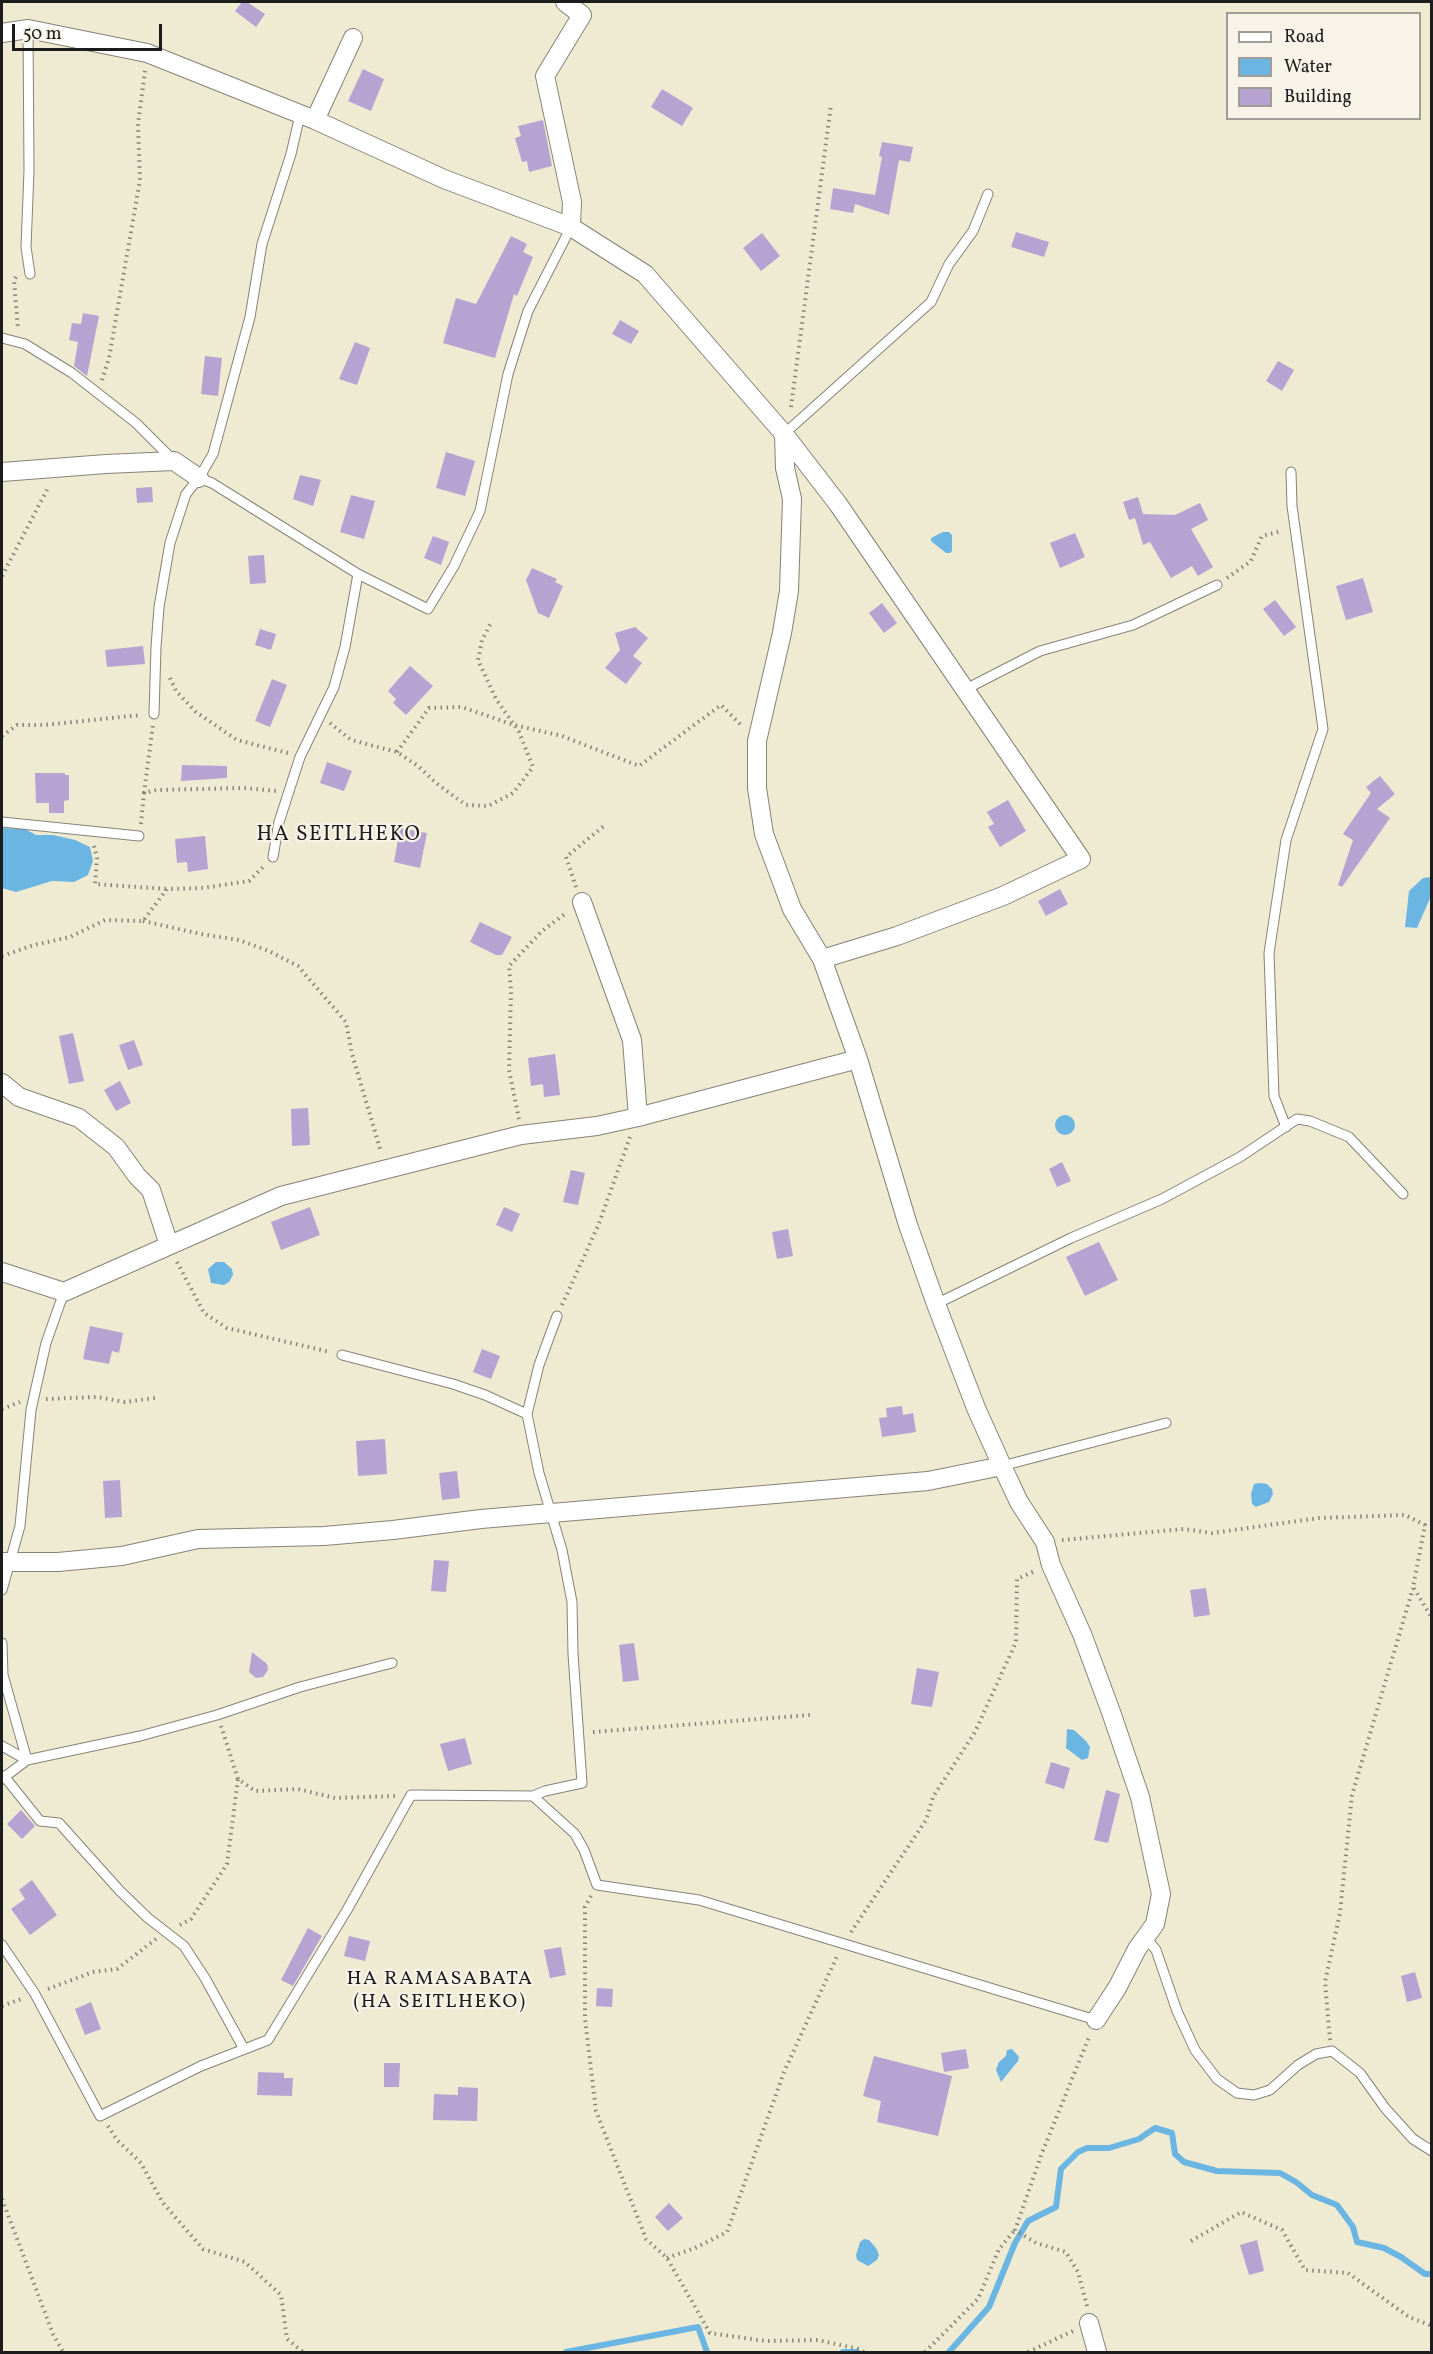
<!DOCTYPE html>
<style>
body{margin:0}
#map{position:relative;width:1433px;height:2354px;overflow:hidden;background:#efead2;font-family:Vollkorn,serif}
canvas{display:block}
.frame{position:absolute;inset:0;border:3px solid #1c1c1c;pointer-events:none}
.legend{position:absolute;left:1226px;top:12px;width:195px;height:108px;box-sizing:border-box;background:#f7f3e8;border:2px solid #9f9d96;margin:0;padding:8px 10px;list-style:none;font-size:18px;color:#1c1c1c}
.legend li{display:flex;align-items:center;gap:12px;height:30px}
.legend b{width:30px;border:2px solid #9f9d96}
.scale{position:absolute;left:12px;top:24px;width:150px;height:27px;box-sizing:border-box;border:3px solid #1c1c1c;border-top:0;padding-left:8px;font-size:18px;line-height:21px;white-space:nowrap;color:#1c1c1c;-webkit-text-stroke:4px #f7f3e8;paint-order:stroke}
</style>
<div id="map">
<canvas width="1433" height="2354"></canvas>
<div class="frame"></div>
<ul class="legend">
<li><b style="height:8px;background:#fff"></b>Road</li>
<li><b style="height:16px;background:#6bb5e3"></b>Water</li>
<li><b style="height:16px;background:#b6a3d2"></b>Building</li>
</ul>
<div class="scale">50 m</div>
</div>
<script>
const c = document.querySelector('canvas').getContext('2d');
c.lineJoin = 'round';
function fillPath(path, color) {
  c.fillStyle = color;
  c.fill(path, 'evenodd');
}
function poly(rows) {
  const path = new Path2D();
  for (const r of rows) {
    if (r.length === 3) {
      path.moveTo(r[0] + r[2], r[1]);
      path.arc(r[0], r[1], r[2], 0, 2 * Math.PI);
      continue;
    }
    path.moveTo(r[0], r[1]);
    for (let i = 2; i < r.length; i += 2) path.lineTo(r[i], r[i + 1]);
  }
  return path;
}
function stroke(path, color, width, dash) {
  c.strokeStyle = color;
  c.lineWidth = width;
  c.lineCap = dash ? 'butt' : 'round';
  c.setLineDash(dash || []);
  c.stroke(path);
}
function write(font, color, halo, rows, align = 'center') {
  c.font = font + ' Vollkorn,serif';
  c.lineWidth = 4.5;
  c.setLineDash([]);
  c.textBaseline = 'middle';
  c.strokeStyle = halo;
  c.fillStyle = color;
  for (const [text, x, y, turn = 0] of rows) {
    c.save();
    c.translate(x, y);
    c.rotate((+turn || 0) * Math.PI / 180);
    c.textAlign = isNaN(turn) ? turn : align;
    if (halo) c.strokeText(text, 0, 0);
    c.fillText(text, 0, 0);
    c.restore();
  }
}
const water = poly([
 [943,532,949,532,952,535,952,551,950,553,946,553,931,541,931,538],
 [2,828,25,829,36,835,53,835,75,840,90,847,93,861,88,875,74,882,52,881,16,892,2,888],
 [1431,877,1431,896,1417,928,1405,927,1409,891,1423,878],
 [1065,1125,10],
 [216,1262,224,1262,232,1269,233,1275,229,1282,224,1285,211,1283,208,1269],
 [1260,1483,1267,1484,1272,1489,1273,1494,1269,1502,1256,1507,1252,1504,1251,1494,1254,1484],
 [1067,1729,1074,1730,1086,1741,1090,1747,1088,1758,1082,1760,1066,1748],
 [1012,2049,1019,2057,1018,2061,1001,2082,996,2070,999,2062,1006,2056,1007,2050],
 [864,2239,869,2240,876,2248,879,2255,877,2260,868,2266,857,2260,856,2255,860,2242]
]);
const stream = poly([
 [566,2352,698,2327,707,2352],
 [843,2352,857,2352],
 [949,2352,989,2307,1015,2243,1028,2221,1056,2207,1061,2169,1078,2152,1087,2148,1109,2148,1139,2139,1155,2128,1172,2133,1175,2154,1184,2162,1217,2171,1280,2173,1296,2182,1312,2195,1337,2205,1353,2227,1357,2242,1384,2248,1401,2257,1425,2274,1432,2274]
]);
const building = poly([
 [242,2,247,2,265,14,256,27,235,11],
 [363,69,384,79,371,111,348,101],
 [662,89,693,108,682,126,651,107],
 [543,120,552,166,529,172,527,161,522,162,515,138,521,136,518,126],
 [882,142,913,147,910,162,899,160,889,215,855,204,853,213,830,209,833,188,875,195,882,157,879,156],
 [1016,232,1049,242,1044,257,1011,247],
 [762,233,780,256,761,271,743,248],
 [511,236,527,244,523,252,533,257,517,296,514,294,495,358,443,343,456,298,476,304],
 [83,313,99,316,87,376,74,366,78,342,69,340,72,323,81,324],
 [620,320,639,331,631,344,612,334],
 [355,342,370,348,357,385,339,379],
 [205,356,222,358,218,396,201,394],
 [1278,361,1294,370,1282,391,1266,381],
 [446,452,475,461,465,496,436,488],
 [300,475,321,480,313,506,293,499],
 [152,487,153,502,137,503,136,488],
 [351,495,375,501,364,539,340,532],
 [1138,497,1143,514,1175,515,1200,503,1208,520,1191,529,1213,567,1198,576,1192,566,1171,578,1150,542,1143,545,1135,518,1129,520,1123,502],
 [1075,533,1085,557,1060,568,1050,543],
 [433,536,449,542,441,565,424,558],
 [264,555,266,583,250,584,248,556],
 [532,568,557,579,555,582,563,586,549,618,538,613,526,580],
 [1363,578,1373,612,1346,620,1336,586],
 [1275,600,1296,627,1284,636,1263,609],
 [882,603,897,623,884,633,869,613],
 [635,627,648,638,633,656,642,663,626,684,605,668,620,650,615,633],
 [260,629,276,634,271,650,255,645],
 [143,646,145,664,107,667,105,650],
 [410,666,433,686,406,715,393,703,396,699,388,691],
 [272,679,287,685,270,727,255,721],
 [327,762,352,771,344,791,320,783],
 [182,765,227,766,227,778,181,781],
 [35,773,65,773,65,775,69,775,69,800,64,801,64,813,49,813,49,803,36,803],
 [1380,776,1395,794,1377,809,1390,818,1342,887,1338,885,1353,840,1343,834,1371,793,1366,787],
 [1008,800,1026,831,1000,847,988,827,994,824,987,812],
 [400,828,427,833,420,868,394,862],
 [205,836,208,869,188,872,187,862,177,863,175,839],
 [1060,889,1068,904,1046,916,1038,901],
 [480,922,512,937,502,955,496,955,470,942],
 [73,1033,84,1081,69,1084,59,1036],
 [134,1040,143,1065,128,1070,119,1045],
 [555,1054,560,1095,544,1097,543,1084,531,1086,528,1058],
 [120,1081,131,1103,116,1111,104,1090],
 [308,1108,310,1145,292,1146,291,1109],
 [1062,1162,1071,1181,1057,1187,1049,1169],
 [571,1170,585,1173,578,1205,563,1202],
 [310,1207,320,1235,281,1250,271,1222],
 [504,1207,520,1214,512,1232,496,1225],
 [788,1229,793,1256,777,1259,772,1232],
 [1099,1242,1118,1280,1085,1296,1066,1257],
 [90,1326,123,1333,119,1353,112,1351,109,1364,83,1359],
 [482,1349,500,1356,491,1379,473,1372],
 [902,1406,903,1415,913,1413,916,1432,882,1437,879,1418,887,1417,886,1408],
 [385,1439,387,1474,358,1476,356,1441],
 [457,1471,460,1498,442,1500,439,1473],
 [120,1480,122,1517,105,1518,103,1481],
 [434,1560,449,1561,446,1592,431,1591],
 [1206,1588,1210,1615,1194,1617,1190,1590],
 [634,1643,639,1680,623,1682,619,1645],
 [252,1652,267,1664,268,1670,263,1677,256,1678,249,1672],
 [917,1668,939,1672,932,1707,911,1704],
 [465,1738,472,1764,448,1771,440,1744],
 [1051,1762,1070,1768,1064,1789,1045,1783],
 [1106,1790,1120,1794,1108,1843,1094,1840],
 [21,1810,35,1826,22,1839,7,1824],
 [32,1880,57,1915,30,1935,11,1909,25,1899,19,1890],
 [308,1928,322,1936,293,1986,281,1980],
 [349,1936,370,1941,365,1961,344,1956],
 [561,1947,566,1975,550,1978,544,1950],
 [1415,1972,1422,1998,1407,2002,1401,1976],
 [597,1988,613,1989,612,2007,596,2006],
 [91,2002,101,2029,85,2035,75,2009],
 [966,2049,969,2068,944,2072,941,2053],
 [874,2056,952,2076,938,2136,877,2122,881,2101,863,2096],
 [384,2063,400,2063,399,2087,384,2087],
 [258,2072,284,2073,284,2078,293,2078,292,2096,257,2095],
 [458,2087,478,2088,477,2121,433,2120,434,2094,458,2095],
 [669,2203,683,2218,668,2231,655,2217],
 [1257,2240,1264,2271,1249,2275,1240,2245]
]);
const path = poly([
 [16,277,14,280,18,329],
 [102,380,109,358,140,180,138,124,145,71],
 [791,407,831,105],
 [2,576,49,486],
 [1227,578,1251,561,1262,536,1282,531],
 [170,678,176,691,196,712,237,740,288,753],
 [330,723,351,740,397,752,418,766,436,783,466,805,488,806,513,793,533,767,519,732,496,699,478,660,482,640,492,621],
 [2,736,17,725,44,725,141,715],
 [397,752,429,708,462,707,514,725,562,736,639,766,721,705,743,727],
 [144,793,153,725],
 [141,824,144,793,156,790,244,788,276,791],
 [94,846,97,858,95,884,167,889],
 [576,887,566,857,605,825],
 [143,921,201,934,239,940,269,951,298,966,346,1022,352,1054,381,1152],
 [2,956,34,945,70,937,105,920,143,921,167,889,203,888,249,881,264,866],
 [519,1119,509,1070,511,990,509,966,542,931,566,913],
 [177,1262,204,1313,227,1328,330,1352],
 [562,1305,598,1226,630,1137],
 [46,1399,97,1397,125,1402,155,1398],
 [2,1409,20,1402],
 [1062,1540,1184,1529,1212,1533,1319,1518,1405,1515,1425,1525,1413,1587,1432,1618],
 [221,1726,238,1779,255,1791,298,1789,335,1798,395,1796],
 [593,1732,810,1715],
 [591,1896,585,1907,585,2019,596,2111,646,2239,667,2258,710,2333,765,2341,818,2340,858,2349,864,2352],
 [180,1925,191,1919,227,1864,238,1779],
 [851,1932,926,1820,933,1797,975,1732,1016,1642,1017,1579,1035,1571],
 [48,1989,93,1972,117,1969,156,1939],
 [2,2006,24,1998],
 [1330,2040,1325,1982,1340,1913,1352,1795,1413,1588],
 [108,2126,117,2140,141,2163,163,2203,203,2249,245,2262,281,2295,287,2339,303,2352],
 [2,2199,53,2334,63,2352],
 [1191,2241,1241,2212,1282,2230,1305,2270,1348,2273,1409,2317,1432,2326],
 [667,2258,695,2248,727,2232,784,2072,838,1954],
 [1087,2306,1078,2272,1066,2252,1036,2243,1015,2230,1042,2153,1089,2037],
 [925,2352,978,2299,999,2249,1015,2230],
 [1028,2352,1073,2331]
]);
const service = poly([
 [28,29,29,171,26,247,30,274],
 [2,338,25,344,72,373,136,423,173,460],
 [784,434,931,302,949,264,973,231,988,194],
 [199,478,212,483,358,574,428,609,454,566,480,511,508,374,528,311,571,227],
 [966,689,1040,651,1133,625,1217,585],
 [154,714,156,647,159,607,170,543,186,494,199,478,213,454,250,317,262,244,291,154,300,115],
 [2,822,139,836],
 [273,857,279,822,300,757,334,687,345,647,358,574],
 [1286,1127,1274,1096,1269,953,1286,840,1323,729,1292,506,1291,472],
 [936,1304,1071,1238,1162,1199,1240,1157,1297,1119,1310,1121,1349,1137,1403,1194],
 [342,1355,453,1384,485,1395,527,1414],
 [1002,1466,1166,1423],
 [2,1590,20,1526,31,1410,46,1343,64,1292],
 [2,1643,3,1675,27,1760,2,1746],
 [4,1776,40,1821,59,1823,120,1891,148,1918,184,1946,205,1978,244,2049],
 [2,1779,27,1760,140,1736,217,1715,300,1687,392,1663],
 [533,1796,575,1834,584,1850,597,1885,699,1900,1096,2020],
 [1146,1938,1156,1950,1177,2011,1195,2050,1217,2079,1237,2093,1254,2095,1270,2090,1298,2065,1316,2054,1332,2051,1360,2073,1385,2108,1413,2139,1432,2151],
 [2,1945,35,1994,100,2116,201,2066,268,2040,347,1910,411,1795,533,1796,545,1791,582,1783,573,1654,572,1602,562,1550,539,1473,527,1414,539,1365,557,1316]
]);
const minor = poly([
 [565,2,582,15,545,76,572,202,571,227],
 [2,33,28,29,147,53,315,120,444,179,571,227,645,274,784,434,785,468,792,499,789,591,782,633,757,741,757,788,764,834,792,909,822,959,858,1059],
 [315,120,353,38],
 [784,434,838,504,1081,859,1003,896,897,936,822,959],
 [2,472,106,464,174,461,199,478],
 [582,902,632,1040,638,1117],
 [2,1083,19,1097,79,1118,116,1147,137,1176,151,1190,169,1245],
 [2,1272,64,1292,281,1196,521,1135,597,1126,638,1117,858,1059,908,1225,936,1304,976,1408,1002,1466,1019,1502,1045,1542,1051,1565,1082,1634,1111,1712,1140,1797,1161,1894,1155,1924,1137,1949,1117,1988,1096,2020],
 [2,1562,58,1562,122,1556,198,1539,324,1536,393,1530,481,1519,928,1481,1002,1466],
 [1089,2323,1097,2352]
]);
const neighbourhoodNames = [
 ["HA RAMASABATA",440,1980],
 ["(HA SEITLHEKO)",440,2003]
];
const quarterNames = [
 ["HA SEITLHEKO",339,836]
];
fillPath(water, '#6bb5e3');
stroke(stream, '#6bb5e3', 6);
fillPath(building, '#b6a3d2');
stroke(service, '#868377', 11);
stroke(minor, '#868377', 20);
stroke(path, '#868377', 4, [1.5, 4.5]);
stroke(service, '#fff', 9);
stroke(minor, '#fff', 18);
c.letterSpacing = '1.5px';
write('20px', '#1c1c1c', '#f7f3e8', neighbourhoodNames);
c.letterSpacing = '0px';
c.letterSpacing = '1.5px';
write('21px', '#1c1c1c', '#f7f3e8', quarterNames);
c.letterSpacing = '0px';
</script>
